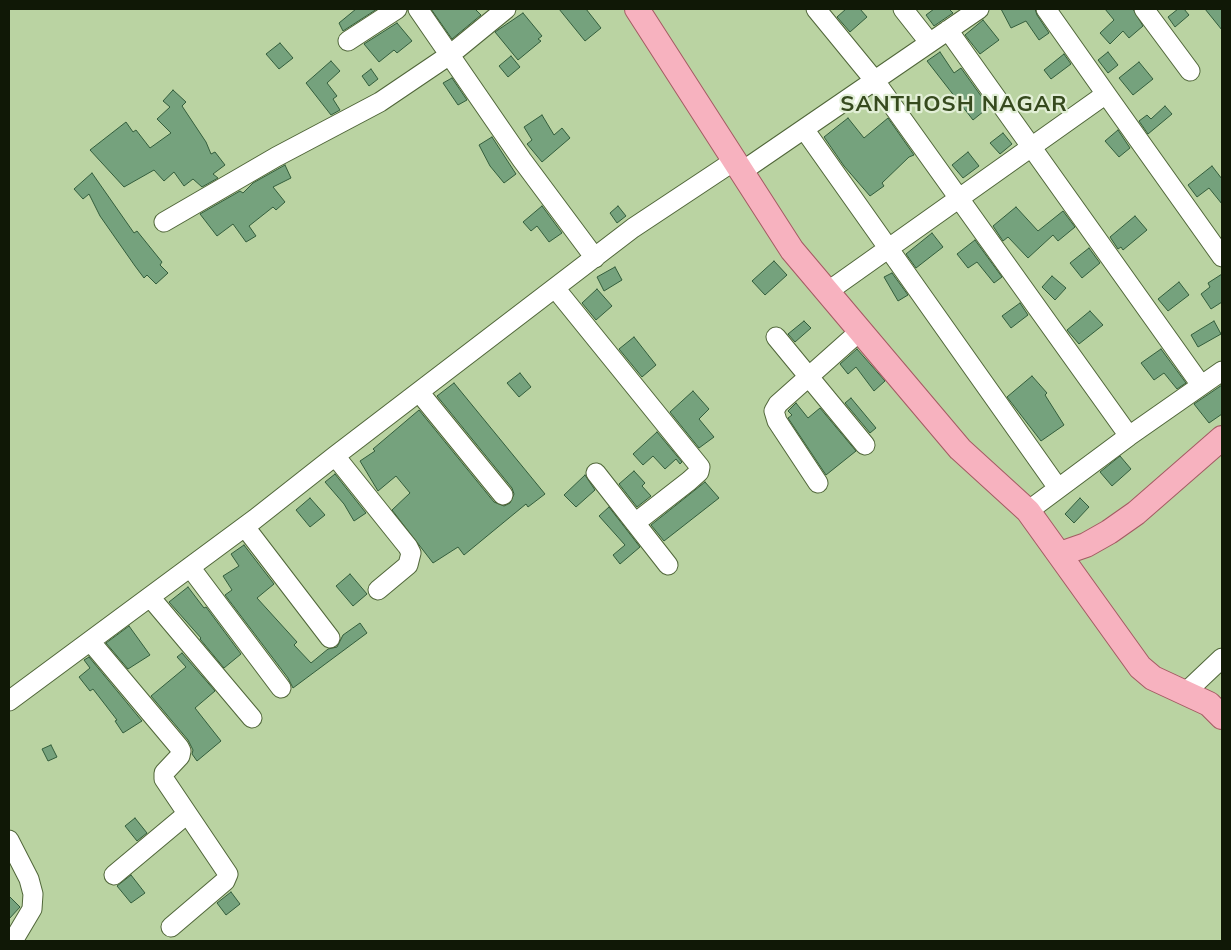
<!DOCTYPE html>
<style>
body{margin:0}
#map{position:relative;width:1231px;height:950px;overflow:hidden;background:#bad3a2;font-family:Mulish,sans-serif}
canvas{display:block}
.frame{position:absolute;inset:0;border:10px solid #101806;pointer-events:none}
</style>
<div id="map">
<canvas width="1231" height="950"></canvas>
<div class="frame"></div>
</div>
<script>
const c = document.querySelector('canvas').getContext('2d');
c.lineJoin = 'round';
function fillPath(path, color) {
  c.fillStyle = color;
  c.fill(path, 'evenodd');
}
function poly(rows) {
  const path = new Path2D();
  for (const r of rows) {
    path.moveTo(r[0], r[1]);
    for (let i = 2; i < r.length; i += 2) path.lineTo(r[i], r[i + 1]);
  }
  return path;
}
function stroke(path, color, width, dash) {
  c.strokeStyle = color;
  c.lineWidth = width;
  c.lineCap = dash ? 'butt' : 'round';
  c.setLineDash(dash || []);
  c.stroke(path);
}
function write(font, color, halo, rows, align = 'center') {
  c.font = font + ' Mulish,sans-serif';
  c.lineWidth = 4.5;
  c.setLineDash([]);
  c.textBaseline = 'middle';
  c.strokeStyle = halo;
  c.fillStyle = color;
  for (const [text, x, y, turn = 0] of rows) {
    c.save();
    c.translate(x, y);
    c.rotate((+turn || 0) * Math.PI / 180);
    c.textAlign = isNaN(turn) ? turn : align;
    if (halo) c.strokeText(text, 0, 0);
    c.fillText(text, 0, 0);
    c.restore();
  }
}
const building = poly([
 [356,9,377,9,343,31,339,23,356,9],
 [431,9,475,9,481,15,452,39,431,9],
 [559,9,586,9,601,28,585,41,559,9],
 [846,9,860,9,867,17,850,32,837,17,846,9],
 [934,9,949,9,953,13,934,26,926,15,934,9],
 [1001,9,1035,9,1037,15,1049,33,1039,40,1026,21,1011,28,1001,9],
 [1105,9,1133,9,1143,26,1129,38,1123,31,1110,44,1100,33,1114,20,1105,9],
 [1178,9,1184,9,1189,15,1175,27,1168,17,1178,9],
 [1205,9,1222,9,1222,30,1205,9],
 [523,13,542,36,538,39,541,41,518,60,495,32,523,13],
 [983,20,999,40,980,54,965,35,983,20],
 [397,23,412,41,397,53,394,50,379,62,364,44,397,23],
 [280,43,293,58,279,69,266,54,280,43],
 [940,52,954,73,961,68,989,107,973,120,927,61,940,52],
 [1108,52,1118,65,1108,73,1098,60,1108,52],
 [1064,54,1071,64,1051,79,1044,70,1064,54],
 [511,56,520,67,508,77,499,66,511,56],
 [331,61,340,71,327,83,337,96,333,99,340,110,331,115,306,83,331,61],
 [1139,62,1153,79,1133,95,1119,78,1139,62],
 [371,69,378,79,369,86,362,76,371,69],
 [452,78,467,100,458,105,443,83,452,78],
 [173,90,186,102,182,106,206,142,211,154,215,152,225,165,213,174,218,178,202,187,193,179,184,186,174,172,164,181,154,170,124,187,90,150,126,122,133,132,136,130,150,148,171,133,157,119,170,107,163,101,173,90],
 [1165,106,1172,114,1148,134,1139,121,1147,115,1151,119,1165,106],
 [542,115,554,135,562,128,570,138,542,162,527,144,532,140,524,127,542,115],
 [848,118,864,138,888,118,914,155,909,157,882,183,884,186,870,196,844,166,824,137,848,118],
 [1118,130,1130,148,1119,157,1105,141,1118,130],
 [1003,133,1012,144,1000,154,990,143,1003,133],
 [492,137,516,174,504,183,490,166,479,145,492,137],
 [968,152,979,166,963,178,952,165,968,152],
 [285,165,291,178,273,187,285,202,276,210,273,207,249,226,256,236,246,242,233,224,217,236,200,214,240,191,243,193,253,183,285,165],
 [1212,166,1222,179,1222,204,1209,188,1197,197,1188,185,1212,166],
 [92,173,134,233,137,231,162,262,160,265,168,273,156,284,147,275,144,278,135,266,100,216,89,194,83,199,74,189,92,173],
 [542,206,562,233,549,242,537,226,531,231,523,222,542,206],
 [618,206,626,216,617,223,610,213,618,206],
 [1016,207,1038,231,1063,211,1075,227,1058,241,1053,235,1028,258,1008,237,1003,241,993,226,1016,207],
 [1135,216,1147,230,1123,250,1121,247,1118,249,1110,237,1135,216],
 [932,233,943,247,916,268,906,254,932,233],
 [975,240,1002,277,994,283,977,262,968,268,957,254,975,240],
 [1089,248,1100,263,1082,278,1070,263,1089,248],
 [774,261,787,275,765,295,752,281,774,261],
 [615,267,622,280,604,291,597,277,615,267],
 [892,273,908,295,898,301,884,277,892,273],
 [1222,274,1222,302,1211,309,1201,294,1210,287,1208,283,1222,274],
 [1052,276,1066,288,1055,300,1042,287,1052,276],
 [1179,282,1189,295,1168,311,1158,299,1179,282],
 [597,289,612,306,596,320,582,303,597,289],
 [1020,303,1028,315,1011,328,1002,316,1020,303],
 [1090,311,1103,325,1079,344,1067,330,1090,311],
 [804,321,811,328,795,342,788,334,804,321],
 [1214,321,1221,334,1198,347,1191,335,1214,321],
 [634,337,656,365,642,377,619,349,634,337],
 [857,349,885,381,874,391,856,367,848,374,840,364,857,349],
 [1161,349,1186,383,1177,389,1164,373,1154,380,1141,363,1161,349],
 [520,373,531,387,519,397,507,383,520,373],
 [1032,376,1047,393,1045,395,1064,425,1041,441,1007,397,1032,376],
 [454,383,545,494,528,507,526,504,464,555,458,547,433,563,392,510,410,493,396,476,378,491,360,461,375,451,373,449,419,410,494,502,504,506,510,503,514,494,512,488,437,396,454,383],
 [1222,385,1222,414,1209,423,1194,404,1222,385],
 [693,391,709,409,699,419,714,437,699,448,670,412,693,391],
 [851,398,876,428,870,433,845,403,851,398],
 [796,403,808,418,820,408,856,451,826,475,788,418,792,415,788,411,796,403],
 [657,432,682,462,680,464,676,459,665,469,653,456,643,465,633,454,657,432],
 [1120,456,1131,469,1112,486,1100,472,1120,456],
 [634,471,645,483,642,486,651,496,637,507,619,484,634,471],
 [335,474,366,513,354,521,344,504,325,482,335,474],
 [585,475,595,490,576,507,564,495,585,475],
 [705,482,719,498,664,541,651,525,705,482],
 [310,498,325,515,310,527,296,510,310,498],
 [1080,498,1089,507,1074,523,1065,514,1080,498],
 [609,507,640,547,620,564,613,555,625,545,599,516,609,507],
 [244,545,274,584,257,598,297,642,294,645,311,663,328,649,337,647,343,635,360,623,367,633,293,688,288,678,225,595,232,590,223,576,239,566,231,554,244,545],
 [350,574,367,594,353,606,336,586,350,574],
 [188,587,204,608,206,607,241,654,224,668,200,639,201,638,169,602,188,587],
 [129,626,150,655,128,669,106,643,129,626],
 [182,653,215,691,195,708,221,741,197,761,192,754,193,750,188,740,151,696,186,667,177,657,182,653],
 [89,657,142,721,123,733,115,721,117,720,93,689,90,691,79,677,90,668,84,660,89,657],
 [51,745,57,757,48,761,42,749,51,745],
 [135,818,147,833,137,841,125,826,135,818],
 [131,875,145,893,131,903,117,886,131,875],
 [231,892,240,904,226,915,217,903,231,892],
 [9,896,20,907,9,919,9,896]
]);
const minor = poly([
 [418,9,522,160,595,258],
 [816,9,875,81,1129,436],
 [903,9,929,42],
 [1144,9,1190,71],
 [948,30,1201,385],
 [348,41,397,9],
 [1106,94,1222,257],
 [804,129,1058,488],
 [741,172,979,9],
 [164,222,276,157,380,102,451,54,506,9],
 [555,288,700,467,699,472,689,481,635,523],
 [827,292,1106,94,1046,9],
 [776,337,865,445],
 [419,392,503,495],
 [335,456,408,547,411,553,408,565,378,590],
 [596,473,668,565],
 [818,483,777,421,774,411,778,404,860,331],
 [1028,511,1129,436,1222,371],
 [245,527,330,638],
 [190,567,281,688],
 [150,597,252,718],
 [90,641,179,747,181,751,180,756,164,773,164,779,228,874,225,881,171,927],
 [1185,693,1222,658],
 [9,701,255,519,335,456,633,228,734,161],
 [9,840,29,879,33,894,32,909,13,941],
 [114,875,187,814]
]);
const major = poly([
 [637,9,792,250,960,449,1028,511,1140,667,1153,678,1209,704,1222,717],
 [1060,554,1086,545,1109,532,1136,513,1222,438]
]);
const districtNames = [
 ["SANTHOSH NAGAR",954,104]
];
fillPath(building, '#75a27d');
stroke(building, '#335d3c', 1);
stroke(minor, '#506639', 21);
stroke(major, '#a35b62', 26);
stroke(minor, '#fff', 19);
stroke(major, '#f7b2bf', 24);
c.letterSpacing = '1px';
write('bold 22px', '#364a1e', '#e2efd6', districtNames);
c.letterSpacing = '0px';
</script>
